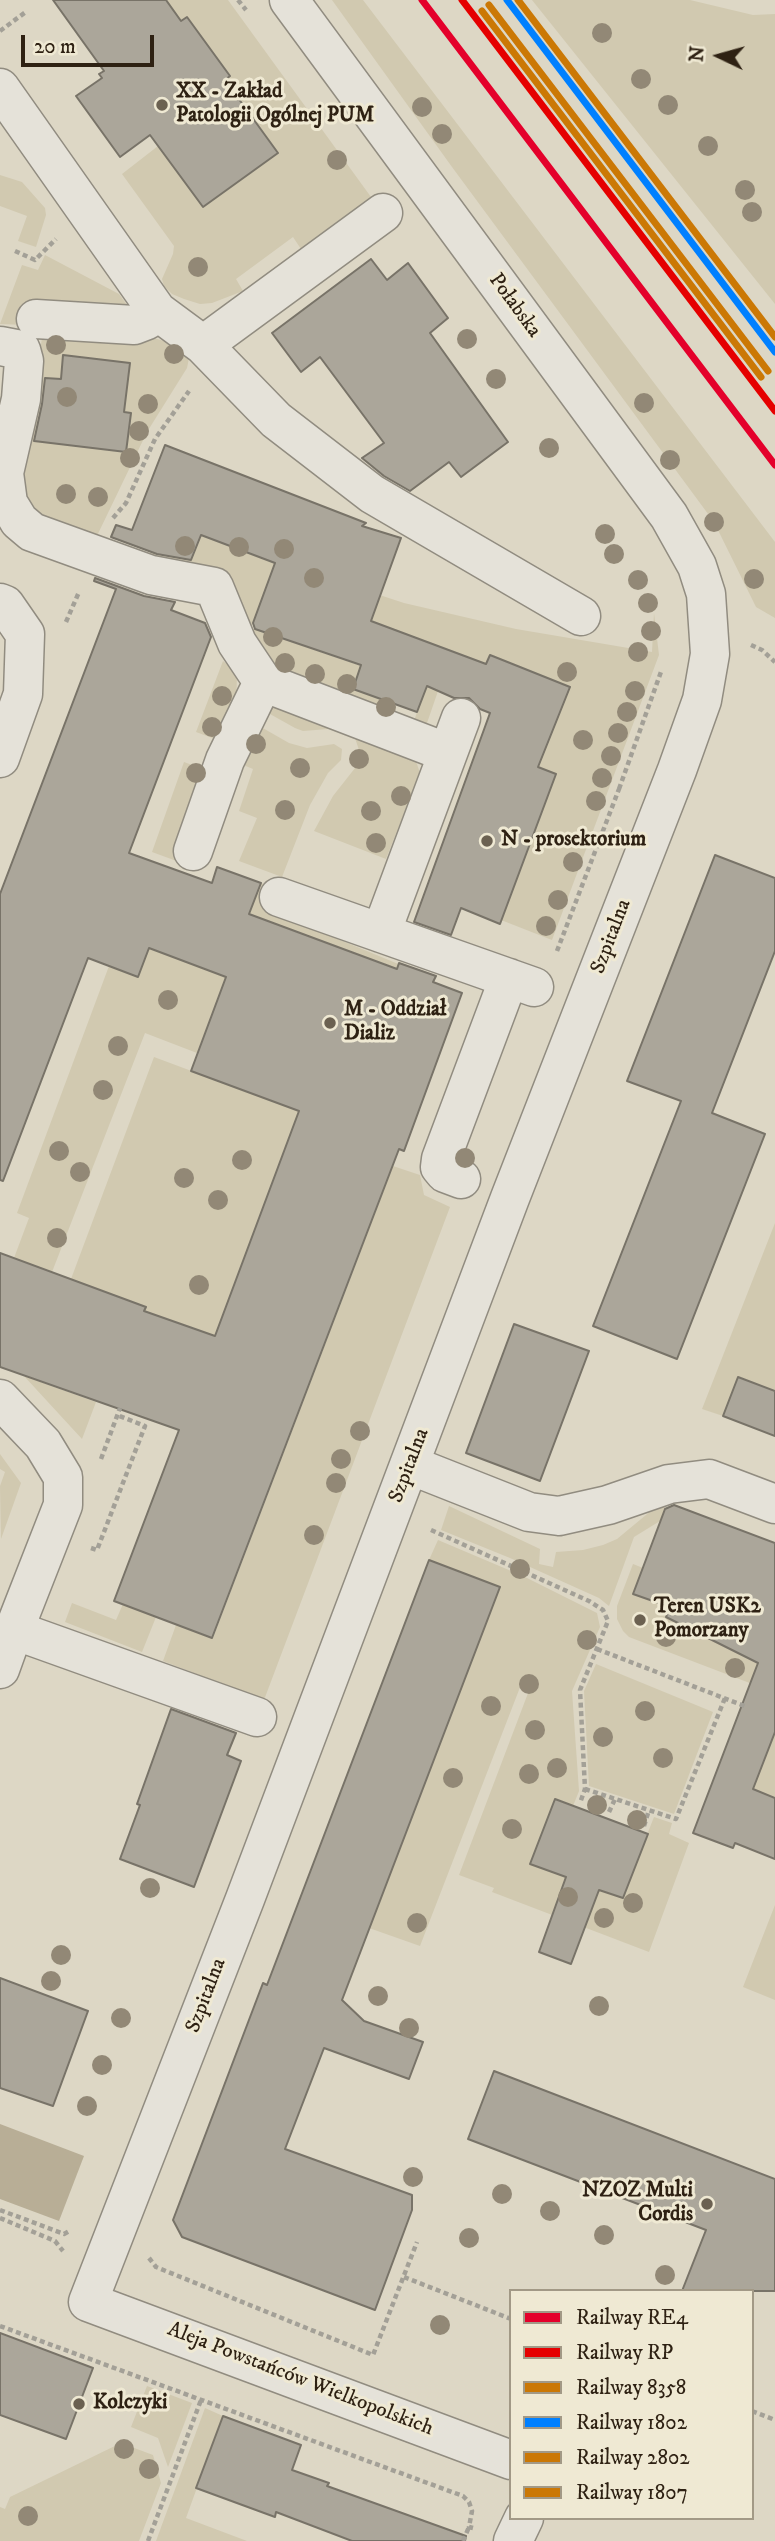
<!DOCTYPE html>
<meta charset="utf-8">
<style>
body{margin:0}
#map{position:relative;width:775px;height:2541px;overflow:hidden;background:#ddd7c5;font-family:"IM FELL DW Pica",serif}
canvas{display:block}
.legend{position:absolute;left:509px;top:2289px;width:245px;height:231px;box-sizing:border-box;background:#efe9d3;border:2px solid #a29986;margin:0;padding:9px 12px;list-style:none;font-size:21px;color:#2e2113}
.legend li{display:flex;align-items:center;gap:14px;height:35px}
.legend b{width:35px;border:2px solid #a29986}
.north{position:absolute;left:684px;top:21px;width:70px;height:70px;-webkit-text-stroke:5px #efe9d3;paint-order:stroke;rotate:275deg;font-size:19px;font-weight:700;line-height:28px;text-align:center;color:#2e2113}
.north::after{content:'';display:block;margin:auto;width:24px;height:32px;background:#2e2113;clip-path:polygon(50% 0,100% 100%,50% 72%,0 100%)}
.scale{position:absolute;left:21px;top:35px;width:133px;height:32px;box-sizing:border-box;border:4px solid #2e2113;border-top:0;padding-left:9px;font-size:21px;line-height:24px;white-space:nowrap;color:#2e2113;-webkit-text-stroke:5px #efe9d3;paint-order:stroke}
</style>
<div id="map">
<canvas width="775" height="2541"></canvas>
<ul class="legend">
<li><b style="height:9px;background:#e4002b"></b>Railway RE4</li>
<li><b style="height:9px;background:#e50000"></b>Railway RP</li>
<li><b style="height:9px;background:#cb7805"></b>Railway 8358</li>
<li><b style="height:9px;background:#0080ff"></b>Railway 1802</li>
<li><b style="height:9px;background:#cb7805"></b>Railway 2802</li>
<li><b style="height:9px;background:#cb7805"></b>Railway 1807</li>
</ul>
<div class="north">N</div>
<div class="scale">20 m</div>
</div>
<script>
const c = document.querySelector('canvas').getContext('2d');
c.lineJoin = 'round';
function fillPath(path, color) {
  c.fillStyle = color;
  c.fill(path, 'evenodd');
}
function poly(rows) {
  const path = new Path2D();
  for (const r of rows) {
    path.moveTo(r[0], r[1]);
    for (let i = 2; i < r.length; i += 2) path.lineTo(r[i], r[i + 1]);
  }
  return path;
}
function stroke(path, color, width, dash) {
  c.strokeStyle = color;
  c.lineWidth = width;
  c.lineCap = dash ? 'butt' : 'round';
  c.setLineDash(dash || []);
  c.stroke(path);
}
function write(font, color, halo, rows, align = 'center') {
  c.font = font + ' "IM FELL DW Pica",serif';
  c.lineWidth = 6;
  c.setLineDash([]);
  c.textBaseline = 'middle';
  c.strokeStyle = halo;
  c.fillStyle = color;
  for (const [text, x, y, turn = 0] of rows) {
    c.save();
    c.translate(x, y);
    c.rotate((+turn || 0) * Math.PI / 180);
    c.textAlign = isNaN(turn) ? turn : align;
    if (halo) c.strokeText(text, 0, 0);
    c.fillText(text, 0, 0);
    c.restore();
  }
}
const green = poly([
 [166,0,228,0,371,197,301,249,293,237,236,279,243,291,212,303,200,304,184,299,172,294,164,286,162,279,173,254,174,246,122,174,158,146,203,207,277,153,225,80,230,76,187,17,181,21],
 [332,0,363,0,775,542,775,618,756,607,714,522,452,167],
 [532,0,690,0,753,15,775,14,775,304],
 [0,175,22,182,45,208,46,215,36,247,18,241,27,216,0,206],
 [45,255,119,294,133,313,27,325,0,324,22,265,38,270],
 [43,330,154,338,181,346,189,358,187,368,147,432,94,542,47,521,25,502,22,484],
 [63,355,129,363,126,394,60,387],
 [50,403,131,413,126,452,46,442],
 [168,509,221,542,236,548,404,603,516,629,652,652,654,613,659,655,552,940,501,920,555,774,538,767,570,687,490,656,480,678,447,665,427,723,413,724,439,647,267,585,251,628,361,666,354,689,391,702,386,716,270,674,226,591,146,563],
 [223,661,237,672,236,714,223,742,196,732],
 [267,696,414,755,420,773,386,859,314,831,333,796,359,763,360,753,354,735,341,728,303,731,295,728,261,709],
 [254,723,289,743,307,748,334,744,342,749,341,760,328,773,310,805,282,877,239,861,257,818,239,811,253,769,236,762],
 [184,762,214,773,182,863,152,852],
 [261,883,278,890,270,911,408,968,407,972,249,914],
 [149,948,226,977,197,1053,145,1033,52,1272,14,1258,29,1218,17,1213,109,966,138,977],
 [154,1057,315,1117,215,1336,144,1311,146,1307,71,1279],
 [393,1166,420,1175,424,1195,450,1207,264,1700,163,1661,176,1625,213,1638],
 [775,1223,775,1391,738,1377,723,1416,702,1409],
 [24,1376,96,1402,82,1439],
 [0,1454,21,1483,1,1539,0,1486,5,1472,0,1469],
 [667,1502,660,1521,634,1537,609,1606,599,1598,510,1558,441,1530,449,1506,540,1549,539,1564,553,1567,556,1552,583,1550,603,1545,617,1539,658,1505],
 [438,1540,523,1576,597,1613,600,1627,572,1691,579,1791,573,1806,555,1800,530,1864,622,1898,654,1817,672,1823,669,1834,689,1843,649,1952,492,1892,494,1888,459,1875,533,1680,524,1677,420,1946,369,1928,429,1560],
 [633,1564,643,1568,633,1594,670,1607,666,1617,762,1666,755,1685,629,1637,623,1631,617,1619,617,1606],
 [72,1603,116,1620,123,1604,156,1617,142,1652,65,1622],
 [596,1664,713,1712,674,1814,589,1786,584,1691],
 [775,1732,775,1798,753,1789],
 [775,1905,775,2000,743,1987],
 [147,2386,192,2403,168,2467,158,2438,131,2427],
 [205,2408,223,2416,186,2518,247,2541,156,2541],
 [121,2443,153,2455,161,2483,139,2541,0,2541,0,2507,5,2509,10,2497]
]);
const water = poly([
 [0,2124,84,2156,59,2221,0,2199]
]);
const building = poly([
 [53,0,166,0,181,21,187,17,230,76,225,80,278,153,203,207,150,135,120,157,76,96,102,78,99,74,104,71,53,0],
 [371,259,387,280,408,263,448,318,430,333,508,442,461,477,449,462,410,491,384,476,362,458,384,443,320,357,301,372,272,333,371,259],
 [63,355,130,363,124,412,131,413,126,452,34,441,42,404,45,378,61,379,63,355],
 [165,445,366,523,362,526,401,538,371,621,486,664,490,655,570,687,538,767,556,774,500,924,461,908,451,935,414,922,490,713,480,709,469,698,454,698,427,686,417,712,353,689,361,665,255,629,253,623,275,563,201,535,191,560,157,554,111,537,116,525,132,530,165,445],
 [95,578,144,596,175,602,171,610,205,623,211,637,129,853,212,883,217,867,261,883,249,914,397,969,399,963,436,976,433,982,462,993,404,1151,399,1149,212,1638,114,1601,179,1430,0,1367,0,1253,146,1307,144,1311,215,1336,299,1111,191,1071,226,977,149,948,138,977,88,958,3,1181,0,1180,0,894,116,589,94,581,95,578],
 [715,855,775,878,775,951,712,1113,765,1134,677,1359,593,1326,681,1101,627,1081,715,855],
 [514,1324,589,1351,540,1481,466,1453,514,1324],
 [738,1377,775,1391,775,1436,723,1416,738,1377],
 [674,1505,775,1543,775,1732,753,1789,775,1798,775,1859,735,1843,733,1848,693,1833,758,1663,666,1617,670,1607,633,1594,665,1509,674,1505],
 [429,1560,500,1587,342,2000,364,2021,423,2042,409,2079,324,2048,285,2149,412,2195,412,2210,375,2310,182,2237,173,2220,263,1983,267,1985,429,1560],
 [171,1709,236,1733,227,1755,241,1761,194,1887,120,1859,140,1805,137,1804,171,1709],
 [555,1799,648,1834,623,1898,599,1890,571,1964,539,1952,566,1877,530,1864,555,1799],
 [0,1978,88,2011,53,2106,0,2088,0,1978],
 [494,2071,775,2179,775,2291,682,2291,706,2230,468,2139,494,2071],
 [0,2333,93,2368,66,2439,0,2415,0,2333],
 [223,2416,301,2445,292,2470,329,2483,327,2486,466,2536,465,2541,352,2541,276,2512,275,2517,196,2488,223,2416]
]);
const path = poly([
 [238,0,246,10],
 [0,31,27,11],
 [15,251,35,260,56,239],
 [113,518,126,503,155,439,189,391],
 [66,622,79,592],
 [751,645,762,650,775,662],
 [619,789,662,669],
 [557,951,619,789],
 [101,1459,120,1408],
 [431,1530,589,1601,603,1610,608,1621,580,1690,585,1789,580,1803],
 [91,1548,97,1550,145,1426,117,1415],
 [597,1649,747,1707],
 [585,1789,676,1819,725,1698],
 [609,1812,615,1799],
 [644,1826,649,1810],
 [0,2210,64,2234,71,2230],
 [0,2218,55,2241,63,2251],
 [149,2258,156,2267,373,2355,417,2242],
 [404,2277,511,2319],
 [0,2326,463,2496,469,2502,472,2511,469,2527,473,2528],
 [752,2411,775,2420],
 [148,2541,201,2400],
 [463,2541,469,2527]
]);
const minor = poly([
 [289,0,669,516,697,566,706,594,710,654,702,700,677,770,510,1198,245,1899,88,2302,511,2460],
 [0,88,157,311,203,345,383,213],
 [36,319,134,325,147,320,157,311],
 [203,345,276,420,372,494,581,616],
 [0,346,21,350,24,361,21,399,4,473,8,503,19,521,32,532,151,575,214,587,237,643,263,682],
 [0,603,5,605,25,634,23,694,0,758],
 [193,851,225,760,263,682,448,753],
 [279,897,534,987],
 [381,933,461,718],
 [461,1179,445,1173,440,1167,441,1159,509,978],
 [0,1399,43,1444,63,1477,63,1505,14,1630,257,1717],
 [410,1465,529,1512,559,1516,608,1505,669,1484,709,1479,775,1504],
 [0,1669,14,1630],
 [513,2541,524,2518]
]);
const rail1 = poly([
 [422,0,775,465]
]);
const rail2 = poly([
 [462,0,775,411]
]);
const rail3 = poly([
 [489,5,768,371]
]);
const rail4 = poly([
 [507,0,775,352]
]);
const rail5 = poly([
 [482,11,761,377]
]);
const rail6 = poly([
 [518,0,775,337]
]);
const trees = [
 [602,33],
 [641,79],
 [668,105],
 [422,107],
 [442,134],
 [708,146],
 [337,160],
 [745,190],
 [752,212],
 [198,267],
 [467,339],
 [56,345],
 [174,354],
 [496,379],
 [67,397],
 [644,403],
 [148,404],
 [139,431],
 [549,448],
 [130,458],
 [670,460],
 [66,494],
 [98,497],
 [714,522],
 [605,534],
 [185,546],
 [239,547],
 [284,549],
 [614,554],
 [314,578],
 [754,579],
 [638,580],
 [648,603],
 [651,631],
 [273,637],
 [638,652],
 [285,663],
 [567,672],
 [315,674],
 [347,684],
 [635,691],
 [222,696],
 [386,707],
 [627,712],
 [212,727],
 [618,733],
 [583,740],
 [256,744],
 [611,756],
 [359,759],
 [300,768],
 [196,773],
 [602,778],
 [401,796],
 [596,801],
 [285,810],
 [371,811],
 [376,843],
 [573,862],
 [558,900],
 [546,926],
 [168,1000],
 [118,1046],
 [103,1090],
 [59,1151],
 [465,1158],
 [242,1160],
 [80,1172],
 [184,1178],
 [218,1200],
 [57,1238],
 [199,1285],
 [360,1431],
 [341,1459],
 [336,1483],
 [314,1535],
 [520,1569],
 [666,1637],
 [587,1640],
 [735,1668],
 [529,1684],
 [491,1706],
 [645,1711],
 [535,1730],
 [603,1737],
 [663,1758],
 [557,1768],
 [529,1774],
 [453,1778],
 [597,1805],
 [637,1820],
 [512,1829],
 [150,1888],
 [568,1897],
 [633,1903],
 [604,1918],
 [417,1923],
 [61,1955],
 [51,1981],
 [378,1996],
 [599,2006],
 [121,2018],
 [409,2028],
 [102,2065],
 [87,2106],
 [413,2177],
 [502,2194],
 [550,2211],
 [604,2235],
 [469,2238],
 [665,2275],
 [440,2325],
 [124,2449],
 [149,2469],
 [28,2516]
];
const markers = [
 [162,105,7,"#6b6151"],
 [487,841,7,"#6b6151"],
 [330,1023,7,"#6b6151"],
 [640,1620,7,"#6b6151"],
 [707,2204,7,"#6b6151"],
 [79,2404,7,"#6b6151"]
];
const poiNames = [
 ["XX - Zakład",176,93],
 ["Patologii Ogólnej PUM",176,117],
 ["N - prosektorium",501,841],
 ["M - Oddział",344,1011],
 ["Dializ",344,1035],
 ["Teren USK2",654,1608],
 ["Pomorzany",654,1632],
 ["NZOZ Multi",693,2192,"right"],
 ["Cordis",693,2216,"right"],
 ["Kolczyki",93,2404]
];
const streetNames = [
 ["Połabska",514,306,54],
 ["Szpitalna",612,937,-69],
 ["Szpitalna",410,1466,-69],
 ["Szpitalna",207,1996,-69],
 ["Aleja Powstańców Wielkopolskich",300,2380,21]
];
fillPath(green, '#d1c9b0');
fillPath(water, '#b8ae96');
fillPath(building, '#aba69a');
stroke(building, '#787368', 2);
stroke(minor, '#918c80', 41);
stroke(path, '#a3a097', 4.5, [5, 3.5]);
stroke(minor, '#e5e2d9', 38);
stroke(rail1, '#e4002b', 7);
stroke(rail2, '#e50000', 7);
stroke(rail3, '#cb7805', 7);
stroke(rail4, '#0080ff', 7);
stroke(rail5, '#cb7805', 7);
stroke(rail6, '#cb7805', 7);
c.fillStyle = '#928876';
for (const [x, y] of trees) {
  c.beginPath();
  c.arc(x, y, 10, 0, 2 * Math.PI);
  c.fill();
}
for (const [x, y, r, color] of markers) {
  const dot = new Path2D();
  dot.arc(x, y, r, 0, 2 * Math.PI);
  c.fillStyle = color;
  c.fill(dot);
  stroke(dot, '#efe9d3', 2.5);
}
write('bold 21px', '#2e2113', '#efe9d3', poiNames, 'left');
write('21px', '#2e2113', '#efe9d3', streetNames);
</script>
